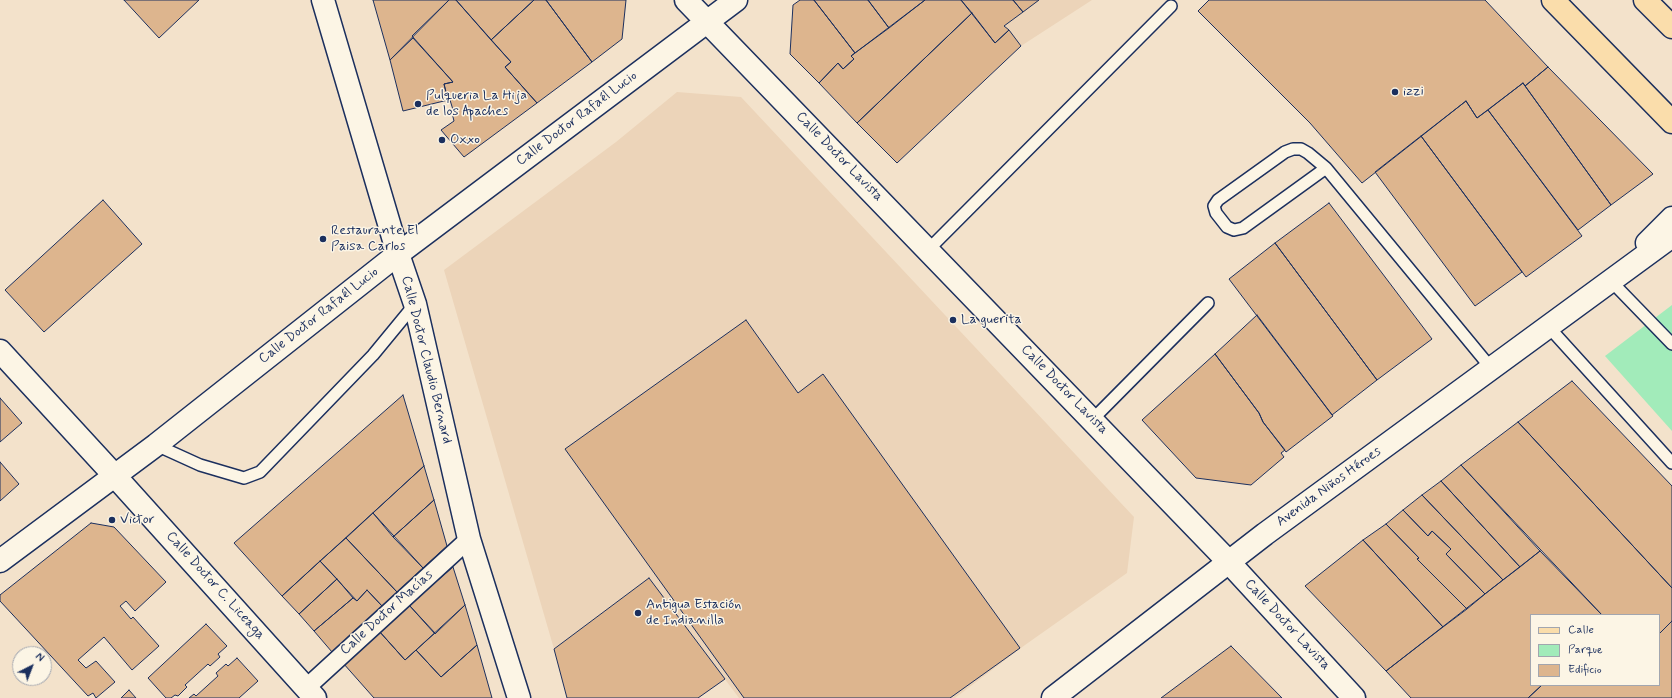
<!DOCTYPE html>
<meta charset="utf-8">
<style>
body{margin:0}
#map{position:relative;width:1672px;height:698px;overflow:hidden;background:#f3e2cb;font-family:Mynerve,sans-serif}
canvas{display:block}
.legend{position:absolute;left:1530px;top:614px;width:130px;height:72px;box-sizing:border-box;background:#fcf5e5;border:1px solid #a2a6af;margin:0;padding:5px 7px;list-style:none;font-size:12px;color:#1b2f5e}
.legend li{display:flex;align-items:center;gap:8px;height:20px}
.legend b{width:20px;border:1px solid #a2a6af}
.north{position:absolute;left:12px;top:646px;width:40px;height:40px;box-sizing:border-box;background:#fcf5e5;border:1px solid #a2a6af;border-radius:50%;rotate:42deg;font-size:11px;font-weight:700;line-height:16px;text-align:center;color:#1b2f5e}
.north::after{content:'';display:block;margin:auto;width:14px;height:18px;background:#1b2f5e;clip-path:polygon(50% 0,100% 100%,50% 72%,0 100%)}
</style>
<div id="map">
<canvas width="1672" height="698"></canvas>
<ul class="legend">
<li><b style="height:5px;background:#faddab"></b>Calle</li>
<li><b style="height:11px;background:#a2ebba"></b>Parque</li>
<li><b style="height:11px;background:#ddb58e"></b>Edificio</li>
</ul>
<div class="north">N</div>
</div>
<script>
const c = document.querySelector('canvas').getContext('2d');
c.lineJoin = 'round';
function fillPath(path, color) {
  c.fillStyle = color;
  c.fill(path, 'evenodd');
}
function poly(rows) {
  const path = new Path2D();
  for (const r of rows) {
    path.moveTo(r[0], r[1]);
    for (let i = 2; i < r.length; i += 2) path.lineTo(r[i], r[i + 1]);
  }
  return path;
}
function stroke(path, color, width, dash) {
  c.strokeStyle = color;
  c.lineWidth = width;
  c.lineCap = dash ? 'butt' : 'round';
  c.setLineDash(dash || []);
  c.stroke(path);
}
function write(font, color, halo, rows, align = 'center') {
  c.font = font + ' Mynerve,sans-serif';
  c.lineWidth = 3;
  c.setLineDash([]);
  c.textBaseline = 'middle';
  c.strokeStyle = halo;
  c.fillStyle = color;
  for (const [text, x, y, turn = 0] of rows) {
    c.save();
    c.translate(x, y);
    c.rotate((+turn || 0) * Math.PI / 180);
    c.textAlign = isNaN(turn) ? turn : align;
    if (halo) c.strokeText(text, 0, 0);
    c.fillText(text, 0, 0);
    c.restore();
  }
}
const built = poly([
 [1039,0,1092,0,1021,46,1004,26],
 [677,92,741,97,1134,517,1127,573,1025,645,955,698,739,698,649,578,554,649,444,270,616,142]
]);
const green = poly([
 [1672,305,1672,431,1605,356]
]);
const building = poly([
 [124,0,199,0,159,38,124,0],
 [373,0,449,0,390,60,373,0],
 [449,0,456,0,511,62,505,67,537,103,464,157,441,130,454,121,452,113,454,113,450,100,448,101,444,84,453,82,412,36,449,0],
 [456,0,534,0,491,40,456,0],
 [534,0,546,0,592,62,537,103,505,67,511,62,491,40,534,0],
 [546,0,626,0,622,39,592,62,546,0],
 [800,0,814,0,855,53,851,56,854,59,843,69,838,63,819,83,790,54,793,5,800,0],
 [814,0,868,0,889,28,855,53,814,0],
 [868,0,925,0,889,28,868,0],
 [925,0,961,0,972,13,857,123,819,83,838,63,843,69,854,59,851,56,925,0],
 [961,0,1013,0,1023,12,1004,26,1009,30,995,43,961,0],
 [1013,0,1039,0,1023,12,1013,0],
 [1209,0,1485,0,1548,67,1525,86,1523,83,1477,118,1466,101,1362,183,1310,123,1198,11,1209,0],
 [972,13,995,43,1009,30,1021,46,897,163,857,123,972,13],
 [413,38,453,82,444,84,448,100,403,111,390,60,413,38],
 [1548,67,1653,174,1611,205,1525,86,1548,67],
 [1523,83,1611,205,1578,230,1488,110,1523,83],
 [1466,101,1477,118,1488,110,1582,236,1526,277,1421,136,1466,101],
 [1421,136,1522,272,1475,306,1375,172,1421,136],
 [103,200,142,244,44,332,5,290,103,200],
 [1329,203,1432,339,1377,380,1275,243,1329,203],
 [1275,243,1377,380,1332,415,1229,279,1275,243],
 [1257,315,1333,416,1286,452,1263,422,1259,413,1215,354,1257,315],
 [746,320,798,393,823,374,1020,648,950,698,744,698,565,449,746,320],
 [1215,354,1259,413,1263,422,1285,450,1281,453,1284,457,1251,485,1196,478,1142,420,1215,354],
 [1572,381,1672,486,1672,588,1518,422,1572,381],
 [403,395,424,466,282,596,234,543,403,395],
 [0,398,22,423,0,442,0,398],
 [1518,422,1672,588,1672,621,1659,634,1659,615,1602,615,1461,465,1518,422],
 [0,462,19,484,0,501,0,462],
 [1461,465,1540,551,1520,567,1441,481,1461,465],
 [424,466,434,500,393,537,373,513,424,466],
 [1441,481,1520,567,1503,580,1422,495,1441,481],
 [1422,495,1503,580,1485,594,1446,554,1451,549,1432,531,1428,536,1403,510,1422,495],
 [434,500,447,546,423,568,393,537,434,500],
 [1403,510,1428,536,1432,531,1451,549,1446,554,1485,594,1467,609,1417,559,1419,558,1386,524,1403,510],
 [373,513,423,568,397,592,346,538,373,513],
 [91,523,114,527,166,582,135,611,126,601,120,606,131,619,133,617,159,646,132,670,104,637,78,660,86,668,96,661,115,682,96,698,93,693,88,696,0,601,0,595,91,523],
 [1386,524,1419,558,1417,559,1467,609,1443,627,1363,540,1386,524],
 [346,538,397,592,382,606,367,590,357,601,320,561,346,538],
 [1363,540,1443,627,1386,671,1305,586,1363,540],
 [1540,551,1602,615,1531,615,1531,685,1542,685,1528,698,1411,698,1386,671,1540,551],
 [320,561,337,579,299,614,282,596,320,561],
 [453,567,465,605,435,634,409,605,453,567],
 [649,578,725,679,698,698,567,698,554,649,649,578],
 [337,579,353,598,314,631,299,614,337,579],
 [367,590,382,606,332,652,314,631,353,598,357,601,367,590],
 [409,605,435,633,405,660,379,631,409,605],
 [465,605,477,645,441,677,416,650,465,605],
 [1672,621,1672,698,1528,698,1542,685,1659,685,1659,634,1672,621],
 [206,624,227,646,218,654,220,657,210,666,208,664,185,685,187,687,178,696,175,695,171,698,166,698,148,678,206,624],
 [379,631,405,660,416,650,441,677,477,645,492,698,374,698,343,663,379,631],
 [1231,646,1282,698,1161,698,1231,646],
 [237,658,258,681,239,698,189,698,194,694,196,696,218,676,216,673,226,664,228,666,237,658],
 [129,690,136,698,121,698,129,690]
]);
const service = poly([
 [1326,168,1308,153,1301,149,1293,149,1285,152,1218,200,1214,206,1216,213,1227,227,1234,230,1243,228,1326,168,1491,368],
 [928,250,1171,6],
 [1610,280,1672,344],
 [1546,324,1672,463],
 [1092,420,1208,303],
 [156,445,200,465,244,478,260,472,373,355,415,304]
]);
const pedestrian = poly([
 [306,688,469,539]
]);
const minor = poly([
 [686,0,1225,558,1354,698],
 [0,351,114,475,315,698],
 [0,561,156,445,398,254,736,0]
]);
const tertiary = poly([
 [323,0,398,254,415,304,469,539,519,698]
]);
const secondary = poly([
 [1647,243,1672,218],
 [1053,698,1265,534,1672,236]
]);
const primary = poly([
 [1553,0,1672,122],
 [1645,0,1672,27]
]);
const markers = [
 [1395,92,4,"#1b2f5e"],
 [418,104,4,"#1b2f5e"],
 [442,140,4,"#1b2f5e"],
 [323,239,4,"#1b2f5e"],
 [953,320,4,"#1b2f5e"],
 [112,520,4,"#1b2f5e"],
 [638,613,4,"#1b2f5e"]
];
const poiNames = [
 ["izzi",1403,92],
 ["Pulqueria La Hija",426,96],
 ["de los Apaches",426,112],
 ["Oxxo",450,140],
 ["Restaurante El",331,231],
 ["Paisa Carlos",331,247],
 ["La guerita",961,320],
 ["Victor",120,520],
 ["Antigua Estación",646,605],
 ["de Indianilla",646,621]
];
const streetNames = [
 ["Calle Doctor Rafaél Lucio",577,119,-37],
 ["Calle Doctor Lavista",839,157,46],
 ["Calle Doctor Rafaél Lucio",319,316,-38],
 ["Calle Doctor Claudio Bernard",426,360,76],
 ["Calle Doctor Lavista",1064,390,46],
 ["Avenida Niños Héroes",1329,487,-36],
 ["Calle Doctor C. Liceaga",215,586,48],
 ["Calle Doctor Macías",387,613,-42],
 ["Calle Doctor Lavista",1287,625,47]
];
fillPath(built, '#ecd4b9');
fillPath(green, '#a2ebba');
fillPath(building, '#ddb58e');
stroke(building, '#1b2f5e', 1);
stroke(service, '#1b2f5e', 14);
stroke(pedestrian, '#1b2f5e', 20);
stroke(minor, '#1b2f5e', 25);
stroke(tertiary, '#1b2f5e', 25);
stroke(secondary, '#1b2f5e', 25);
stroke(primary, '#1b2f5e', 25);
stroke(service, '#fcf5e5', 11);
stroke(pedestrian, '#fcf5e5', 17);
stroke(minor, '#fcf5e5', 22);
stroke(tertiary, '#fcf5e5', 22);
stroke(secondary, '#fcf5e5', 22);
stroke(primary, '#faddab', 22);
for (const [x, y, r, color] of markers) {
  const dot = new Path2D();
  dot.arc(x, y, r, 0, 2 * Math.PI);
  c.fillStyle = color;
  c.fill(dot);
  stroke(dot, '#fcf5e5', 1.5);
}
write('14px', '#1b2f5e', '#fcf5e5', poiNames, 'left');
write('14px', '#1b2f5e', '#fcf5e5', streetNames);
</script>
